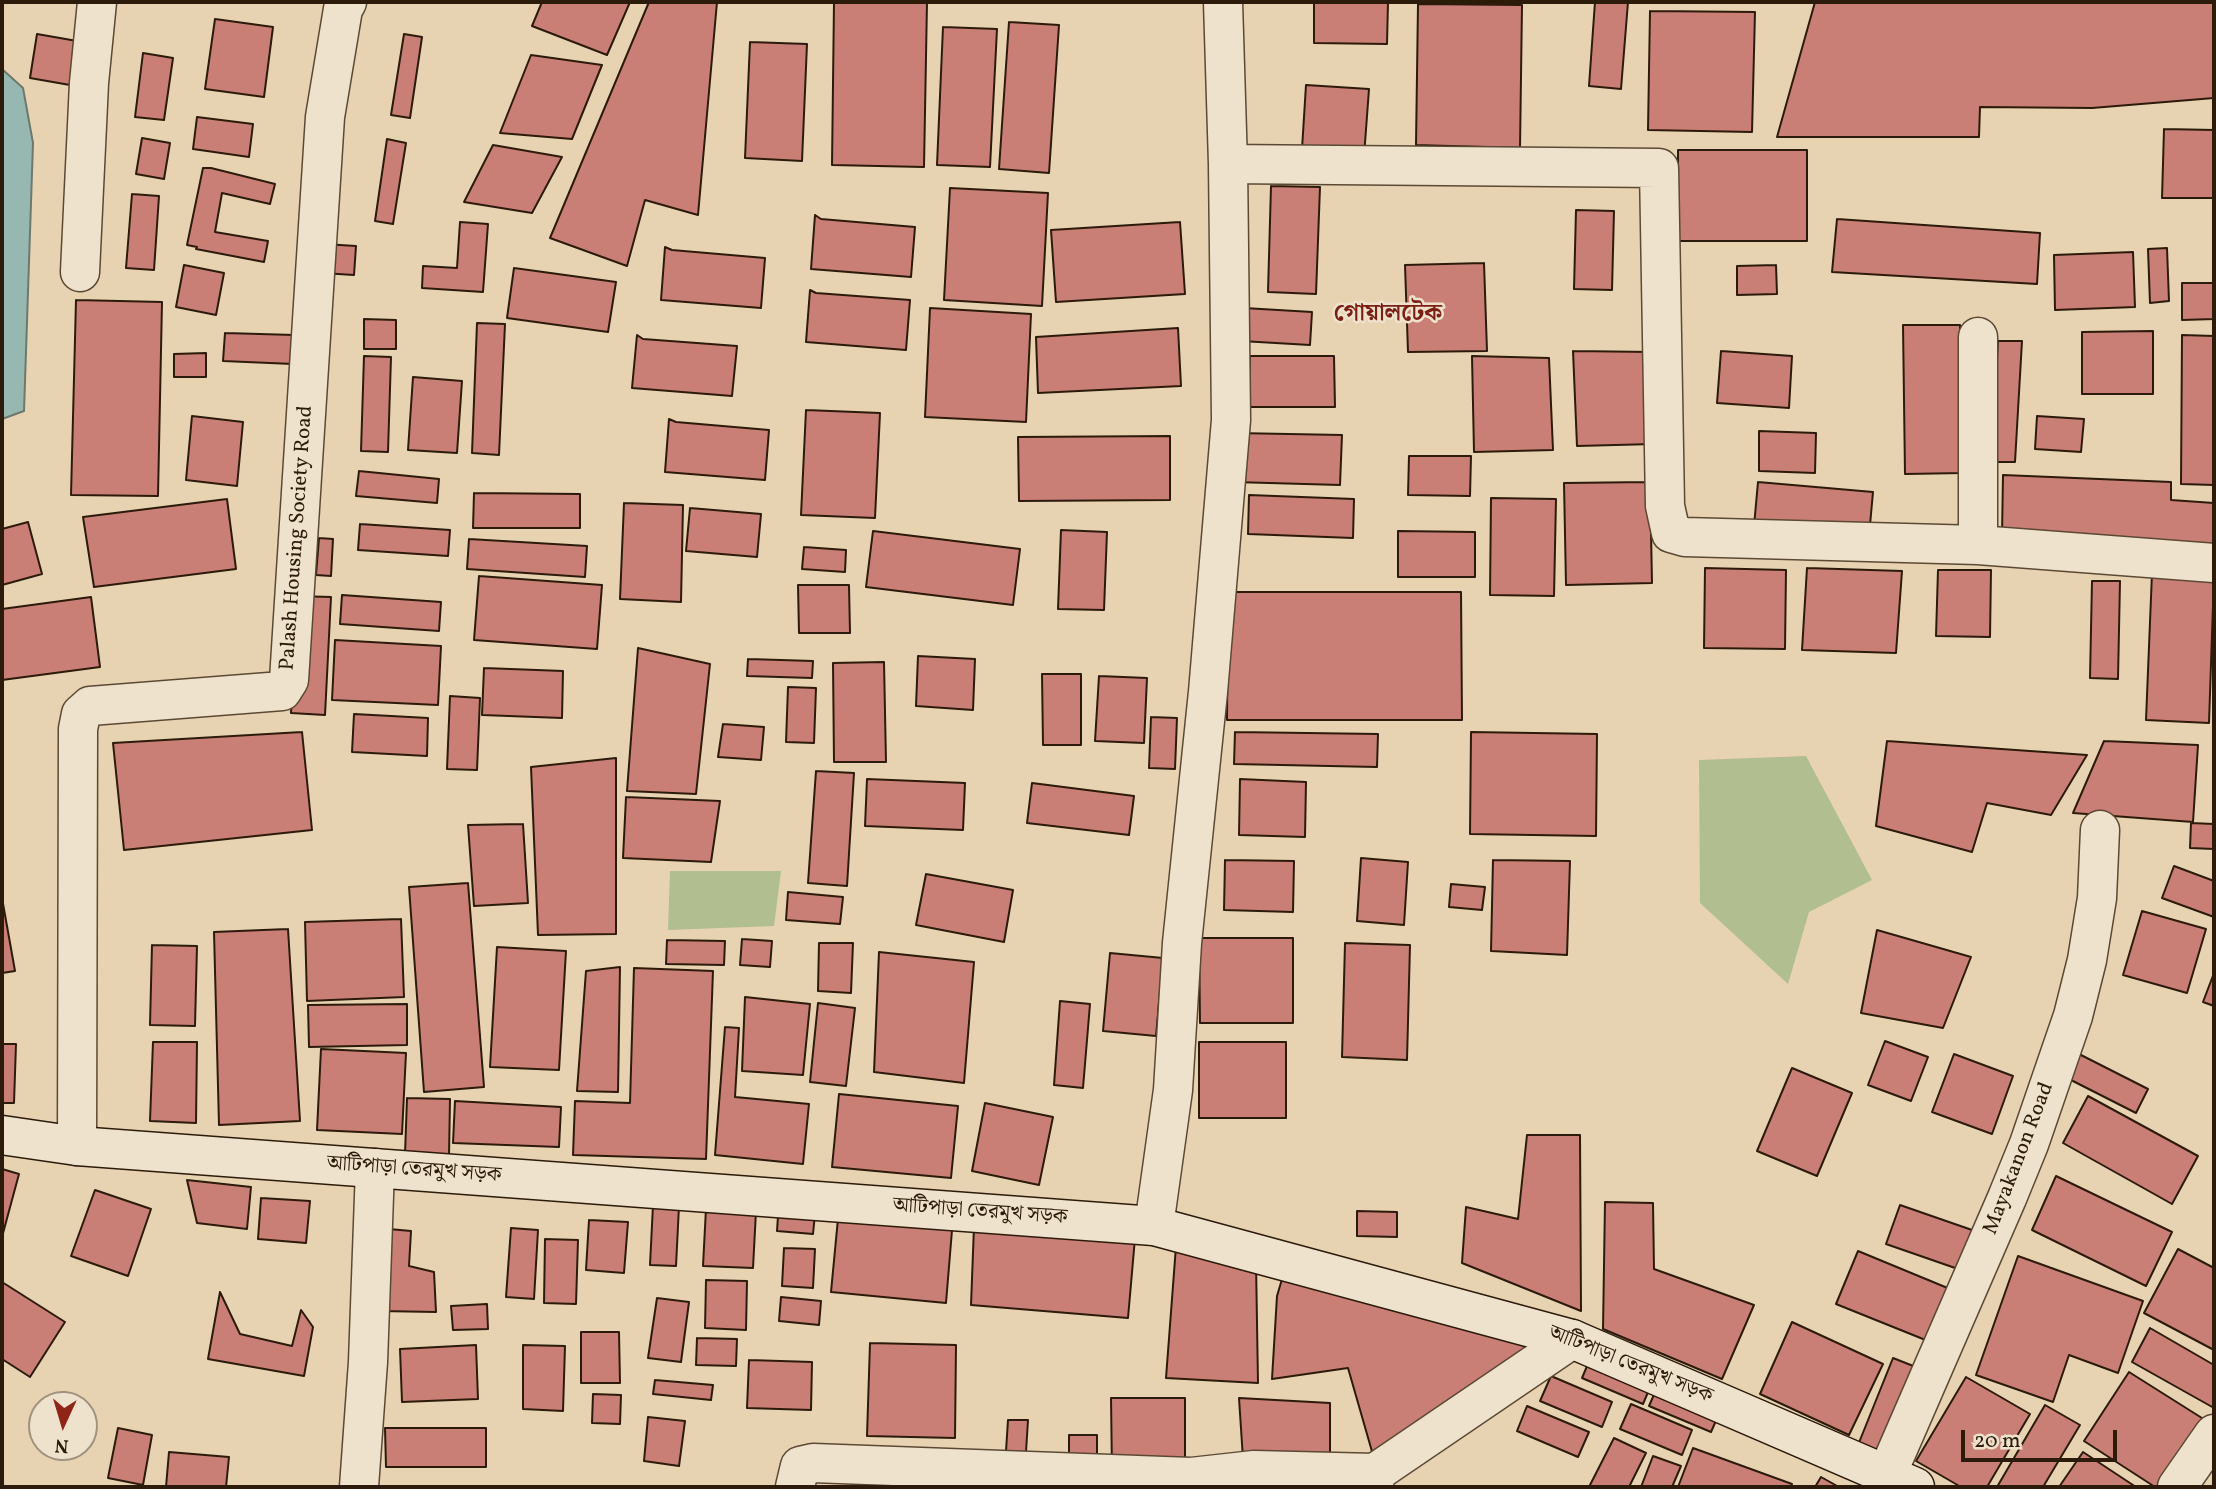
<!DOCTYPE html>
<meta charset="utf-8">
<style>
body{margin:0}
#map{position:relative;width:2216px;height:1489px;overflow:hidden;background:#e7d3b1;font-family:Vollkorn,serif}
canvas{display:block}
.frame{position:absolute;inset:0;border:4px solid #2c1b0b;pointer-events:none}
.north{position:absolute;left:28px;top:1391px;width:70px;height:70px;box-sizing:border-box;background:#efe2cc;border:2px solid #a1927f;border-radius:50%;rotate:184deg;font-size:19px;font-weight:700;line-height:28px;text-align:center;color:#2c1b0b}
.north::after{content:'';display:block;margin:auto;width:24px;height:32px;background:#8f2418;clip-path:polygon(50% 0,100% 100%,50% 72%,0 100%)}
.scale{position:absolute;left:1961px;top:1430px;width:156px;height:32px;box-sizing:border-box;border:4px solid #2c1b0b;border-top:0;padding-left:9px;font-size:21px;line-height:24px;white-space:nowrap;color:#2c1b0b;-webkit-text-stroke:5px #efe2cc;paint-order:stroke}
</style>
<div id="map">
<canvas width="2216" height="1489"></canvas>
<div class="frame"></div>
<div class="north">N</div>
<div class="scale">20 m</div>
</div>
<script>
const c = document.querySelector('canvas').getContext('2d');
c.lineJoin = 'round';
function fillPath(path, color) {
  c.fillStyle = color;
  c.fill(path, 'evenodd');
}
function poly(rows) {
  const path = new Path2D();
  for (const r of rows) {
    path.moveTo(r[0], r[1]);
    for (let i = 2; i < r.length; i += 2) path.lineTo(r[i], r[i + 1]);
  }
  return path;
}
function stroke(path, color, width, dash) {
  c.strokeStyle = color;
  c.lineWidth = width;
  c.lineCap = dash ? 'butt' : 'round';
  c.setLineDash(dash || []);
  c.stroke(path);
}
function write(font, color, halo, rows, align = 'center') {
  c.font = font + ' Vollkorn,"Noto Serif Bengali",serif';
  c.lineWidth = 5;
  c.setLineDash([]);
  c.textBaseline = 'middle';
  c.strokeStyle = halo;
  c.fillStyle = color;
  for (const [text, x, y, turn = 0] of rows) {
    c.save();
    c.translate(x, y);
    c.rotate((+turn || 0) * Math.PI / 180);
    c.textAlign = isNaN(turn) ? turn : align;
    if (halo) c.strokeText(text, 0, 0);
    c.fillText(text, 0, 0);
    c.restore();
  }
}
const green = poly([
 [1806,756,1872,880,1809,912,1788,984,1700,903,1699,760],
 [670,871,781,871,774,926,668,930]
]);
const water = poly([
 [2,69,23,88,33,143,24,411,2,419,2,69]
]);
const building = poly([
 [542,2,630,2,607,55,532,26,542,2],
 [649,2,717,2,698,215,645,200,627,266,550,238,649,2],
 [834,2,927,2,924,167,832,165,834,2],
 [1314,2,1388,2,1387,44,1314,43,1314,2],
 [1595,2,1628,2,1621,89,1589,86,1595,2],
 [1815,2,2214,2,2214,98,2092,108,1980,107,1979,137,1777,137,1815,2],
 [1418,4,1522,5,1520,148,1416,145,1418,4],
 [1650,11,1755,12,1752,132,1648,130,1650,11],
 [215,19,273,27,264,97,205,89,215,19],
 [1009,22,1059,25,1049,173,999,169,1009,22],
 [943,27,997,29,990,167,937,165,943,27],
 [37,34,77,41,70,85,30,78,37,34],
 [404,34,422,37,410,118,391,115,404,34],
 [750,42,807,44,802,161,745,158,750,42],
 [143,53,173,58,164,120,135,117,143,53],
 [531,55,602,65,572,139,500,133,531,55],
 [1306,85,1369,89,1363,170,1301,165,1306,85],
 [197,117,253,124,249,157,193,149,197,117],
 [2164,129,2214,130,2214,198,2162,198,2164,129],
 [142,138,170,143,164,179,136,174,142,138],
 [387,139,406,143,393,224,375,221,387,139],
 [493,145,562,157,532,213,464,202,493,145],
 [1678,150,1807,150,1807,241,1678,241,1678,150],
 [203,168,211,168,275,184,270,204,222,193,215,232,268,241,264,262,196,249,197,247,187,245,203,168],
 [1271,186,1320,187,1316,294,1268,292,1271,186],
 [950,188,1048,193,1042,306,944,300,950,188],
 [132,194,159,196,154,270,126,268,132,194],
 [1576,210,1614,211,1612,290,1574,289,1576,210],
 [815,215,821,219,915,227,911,277,811,269,815,215],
 [1837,219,2040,233,2037,284,1832,272,1837,219],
 [460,222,488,224,483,292,422,288,423,266,457,268,460,222],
 [1180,222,1185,294,1056,302,1051,230,1180,222],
 [324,244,356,246,354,275,322,273,324,244],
 [665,247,672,250,765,258,761,308,661,300,665,247],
 [2167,248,2169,301,2150,303,2148,249,2167,248],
 [2133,252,2135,307,2055,310,2054,255,2133,252],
 [1484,263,1487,351,1408,352,1405,265,1484,263],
 [184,265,224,273,216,315,176,307,184,265],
 [1776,265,1777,294,1737,295,1737,266,1776,265],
 [514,268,616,282,608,332,507,318,514,268],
 [2182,283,2214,283,2214,319,2182,320,2182,283],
 [810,290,816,293,910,300,906,350,806,342,810,290],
 [76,300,162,302,158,496,71,495,76,300],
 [930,308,1031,314,1026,422,925,417,930,308],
 [1244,308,1312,312,1310,345,1241,341,1244,308],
 [364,319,396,320,396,349,364,349,364,319],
 [477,323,505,324,499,455,472,453,477,323],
 [1903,325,1960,325,1963,473,1905,474,1903,325],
 [1178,328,1181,386,1038,393,1036,337,1178,328],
 [2153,331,2153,394,2082,394,2082,332,2153,331],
 [225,333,294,335,293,364,223,361,225,333],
 [637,335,643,339,737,346,732,396,632,388,637,335],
 [2182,335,2214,336,2214,485,2181,484,2182,335],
 [1998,341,2022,341,2015,462,1991,462,1998,341],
 [1573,351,1651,352,1654,444,1577,446,1573,351],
 [1721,351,1792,356,1789,408,1717,403,1721,351],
 [206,353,206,377,174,377,174,354,206,353],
 [364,356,391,357,388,452,361,451,364,356],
 [1250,356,1334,356,1335,407,1249,407,1250,356],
 [1472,356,1549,358,1553,450,1474,452,1472,356],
 [413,377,462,381,457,453,408,450,413,377],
 [806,410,880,413,875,518,801,515,806,410],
 [192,416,243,422,237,486,186,480,192,416],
 [2037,416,2084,419,2081,452,2035,449,2037,416],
 [669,419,676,422,769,430,765,480,665,472,669,419],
 [1759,431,1816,433,1815,473,1759,471,1759,431],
 [1235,433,1342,435,1340,485,1234,482,1235,433],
 [1170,436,1170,500,1019,501,1018,437,1170,436],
 [1409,456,1471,456,1470,496,1408,495,1409,456],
 [359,471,439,479,437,503,356,496,359,471],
 [2003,475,2171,482,2171,500,2214,503,2214,548,2002,535,2003,475],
 [1650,482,1652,583,1566,585,1564,483,1650,482],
 [1758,482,1873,492,1869,536,1754,526,1758,482],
 [474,493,580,494,580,528,473,528,474,493],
 [1249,495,1354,499,1353,538,1248,534,1249,495],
 [1491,498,1556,499,1554,596,1490,595,1491,498],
 [227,499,236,569,94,587,83,517,227,499],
 [624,503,683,505,681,602,620,599,624,503],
 [690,508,761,514,757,557,686,551,690,508],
 [28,522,42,574,2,585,2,529,28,522],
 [360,524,450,530,448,556,358,550,360,524],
 [1061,530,1107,532,1104,610,1058,609,1061,530],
 [873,531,1020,549,1013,605,866,587,873,531],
 [1398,531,1475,532,1475,577,1398,577,1398,531],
 [319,538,333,539,331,576,316,575,319,538],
 [469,539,587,546,585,577,467,569,469,539],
 [804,547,846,550,845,572,802,569,804,547],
 [1705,568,1786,570,1785,649,1704,648,1705,568],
 [1807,568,1902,571,1896,653,1802,650,1807,568],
 [1938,570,1991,570,1990,637,1936,636,1938,570],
 [2152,573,2214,576,2209,723,2146,720,2152,573],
 [479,576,602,585,597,649,474,640,479,576],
 [2092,581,2120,581,2118,679,2090,678,2092,581],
 [798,585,849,585,850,633,799,633,798,585],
 [1228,592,1461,592,1462,720,1227,720,1228,592],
 [342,595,441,602,439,631,340,624,342,595],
 [296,596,331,597,325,715,291,713,296,596],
 [91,597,100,667,2,680,2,609,91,597],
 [335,640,441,646,438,705,332,700,335,640],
 [638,648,710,664,696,794,627,791,638,648],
 [918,656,975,659,973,710,916,706,918,656],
 [748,659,813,661,812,678,747,676,748,659],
 [884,662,886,762,834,762,833,663,884,662],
 [484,668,563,671,562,718,482,715,484,668],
 [1042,674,1081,674,1081,745,1043,745,1042,674],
 [1099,676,1147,678,1144,743,1095,741,1099,676],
 [788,687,816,688,814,743,786,742,788,687],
 [450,696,480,698,477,770,447,769,450,696],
 [354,714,428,718,427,756,352,752,354,714],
 [1151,717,1177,718,1175,769,1149,768,1151,717],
 [723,724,764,727,761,760,718,757,723,724],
 [302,732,312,830,124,850,113,743,302,732],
 [1235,732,1378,734,1377,767,1234,764,1235,732],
 [1471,732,1597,734,1596,836,1470,834,1471,732],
 [1887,741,2087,755,2051,815,1987,803,1972,852,1876,826,1887,741],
 [2104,741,2198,745,2193,822,2073,813,2104,741],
 [616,758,616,934,538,935,531,767,616,758],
 [816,771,854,773,847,886,808,883,816,771],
 [867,779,965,783,963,830,865,826,867,779],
 [1240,779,1306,782,1305,837,1239,835,1240,779],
 [1032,783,1134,796,1129,835,1027,823,1032,783],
 [626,797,720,801,711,862,623,858,626,797],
 [2191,823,2214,824,2214,849,2190,848,2191,823],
 [523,824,528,903,474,906,468,825,523,824],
 [1361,858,1408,862,1404,925,1357,921,1361,858],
 [1225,860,1294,861,1293,912,1224,910,1225,860],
 [1493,860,1570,861,1567,955,1491,951,1493,860],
 [2174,866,2214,881,2214,917,2162,898,2174,866],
 [926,874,1013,890,1004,942,916,925,926,874],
 [468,883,484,1087,424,1092,409,887,468,883],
 [1451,884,1485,887,1482,910,1449,907,1451,884],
 [788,892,843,897,840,924,786,920,788,892],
 [2,898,15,971,2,973,2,898],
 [2142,911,2206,929,2187,993,2123,975,2142,911],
 [401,919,404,997,307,1001,305,922,401,919],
 [288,929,300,1121,219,1125,214,932,288,929],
 [1877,930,1971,957,1943,1028,1861,1013,1877,930],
 [1199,938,1293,938,1293,1023,1200,1023,1199,938],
 [742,939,772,941,770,967,740,965,742,939],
 [667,940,725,941,724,965,666,964,667,940],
 [819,943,853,943,851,993,818,991,819,943],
 [1345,943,1410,945,1407,1060,1342,1057,1345,943],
 [152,945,197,946,195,1026,150,1025,152,945],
 [497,947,566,951,559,1070,490,1067,497,947],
 [879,952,974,962,964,1083,874,1072,879,952],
 [1110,953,1163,958,1156,1036,1103,1031,1110,953],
 [620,967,618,1092,577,1091,586,971,620,967],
 [634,968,713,971,706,1159,573,1155,575,1101,630,1103,634,968],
 [2214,973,2214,1006,2203,1002,2214,973],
 [745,997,810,1004,803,1075,742,1071,745,997],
 [1060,1001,1090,1004,1083,1088,1054,1085,1060,1001],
 [818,1003,855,1008,846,1086,810,1082,818,1003],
 [407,1004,407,1045,309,1047,308,1005,407,1004],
 [725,1027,739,1028,735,1097,809,1104,803,1164,715,1155,725,1027],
 [1885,1041,1928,1057,1911,1101,1868,1085,1885,1041],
 [153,1042,197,1042,196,1123,150,1121,153,1042],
 [1199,1042,1286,1042,1286,1118,1199,1118,1199,1042],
 [2,1044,16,1044,14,1103,2,1103,2,1044],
 [321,1049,406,1053,402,1134,317,1130,321,1049],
 [1954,1054,2013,1076,1992,1134,1932,1112,1954,1054],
 [2079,1054,2148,1089,2136,1113,2067,1078,2079,1054],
 [1792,1068,1852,1093,1817,1176,1757,1151,1792,1068],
 [839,1094,958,1106,951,1178,832,1167,839,1094],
 [2088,1096,2198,1156,2172,1204,2063,1143,2088,1096],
 [407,1098,450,1099,449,1156,405,1154,407,1098],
 [455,1101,561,1107,559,1147,453,1143,455,1101],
 [985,1103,1053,1117,1039,1185,972,1171,985,1103],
 [1527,1135,1580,1135,1581,1311,1462,1263,1466,1207,1518,1219,1527,1135],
 [2,1169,19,1174,2,1237,2,1169],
 [2056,1176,2172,1232,2146,1286,2032,1230,2056,1176],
 [187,1180,251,1187,247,1229,197,1223,187,1180],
 [707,1189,757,1192,753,1268,703,1266,707,1189],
 [95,1190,151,1209,128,1276,71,1256,95,1190],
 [261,1198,310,1201,306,1243,258,1239,261,1198],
 [779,1201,816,1204,813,1234,777,1231,779,1201],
 [1605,1202,1653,1203,1654,1269,1754,1305,1722,1379,1603,1329,1605,1202],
 [653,1205,679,1206,676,1266,650,1265,653,1205],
 [1900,1205,1972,1230,1958,1269,1886,1244,1900,1205],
 [839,1208,953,1218,946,1303,831,1292,839,1208],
 [1357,1211,1397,1212,1397,1237,1357,1236,1357,1211],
 [589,1220,628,1222,624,1273,586,1270,589,1220],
 [974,1226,1135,1238,1128,1318,971,1305,974,1226],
 [511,1228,538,1230,534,1299,506,1297,511,1228],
 [389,1229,411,1231,409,1266,434,1272,436,1312,380,1311,389,1229],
 [545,1239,578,1240,576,1304,544,1303,545,1239],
 [1176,1246,1256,1262,1258,1383,1166,1378,1176,1246],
 [784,1248,815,1249,813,1288,782,1286,784,1248],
 [2178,1249,2214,1268,2214,1350,2144,1313,2178,1249],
 [1858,1251,1950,1289,1928,1341,1836,1304,1858,1251],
 [2018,1256,2143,1301,2118,1373,2069,1355,2053,1402,1976,1375,2018,1256],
 [1285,1269,1547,1347,1373,1455,1348,1368,1272,1379,1277,1296,1285,1269],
 [706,1280,747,1281,746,1330,705,1328,706,1280],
 [2,1282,65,1322,30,1377,2,1359,2,1282],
 [220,1292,240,1334,292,1346,301,1310,313,1327,304,1376,208,1359,220,1292],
 [781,1297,821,1301,819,1325,779,1321,781,1297],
 [657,1298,689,1302,681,1362,648,1358,657,1298],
 [487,1304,488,1329,453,1330,451,1306,487,1304],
 [1792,1322,1883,1364,1849,1435,1760,1394,1792,1322],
 [2150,1328,2214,1365,2214,1408,2132,1362,2150,1328],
 [581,1332,619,1332,620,1383,581,1383,581,1332],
 [697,1338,737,1339,736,1366,696,1365,697,1338],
 [870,1343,956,1345,955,1438,867,1436,870,1343],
 [476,1345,478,1399,402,1402,400,1349,476,1345],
 [523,1345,565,1346,563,1411,523,1409,523,1345],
 [1593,1352,1654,1378,1643,1404,1582,1378,1593,1352],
 [1893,1358,1926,1371,1889,1463,1856,1450,1893,1358],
 [749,1360,812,1362,811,1410,747,1408,749,1360],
 [2129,1372,2213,1425,2172,1487,2155,1487,2084,1441,2129,1372],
 [1551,1376,1612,1402,1602,1427,1540,1401,1551,1376],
 [1966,1377,2030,1414,1987,1487,1961,1487,1916,1461,1966,1377],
 [655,1380,713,1385,711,1400,653,1394,655,1380],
 [1660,1381,1722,1407,1711,1432,1649,1406,1660,1381],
 [593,1394,621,1395,620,1424,592,1423,593,1394],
 [1111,1398,1185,1398,1185,1473,1112,1473,1111,1398],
 [1239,1398,1330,1403,1330,1457,1243,1459,1239,1398],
 [1631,1404,1692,1430,1682,1455,1620,1429,1631,1404],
 [2045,1405,2080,1425,2043,1487,1997,1487,2045,1405],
 [1527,1406,1589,1432,1578,1457,1517,1431,1527,1406],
 [648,1417,685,1421,679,1466,644,1461,648,1417],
 [1008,1420,1028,1420,1026,1452,1006,1451,1008,1420],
 [118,1428,152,1435,143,1485,108,1478,118,1428],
 [385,1428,486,1428,486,1467,386,1467,385,1428],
 [1069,1435,1097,1435,1097,1457,1069,1457,1069,1435],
 [1614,1438,1646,1453,1629,1487,1589,1487,1614,1438],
 [1693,1448,1792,1484,1791,1487,1678,1487,1693,1448],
 [169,1452,229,1457,226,1487,166,1487,169,1452],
 [2083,1452,2136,1487,2059,1487,2083,1452],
 [1653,1456,1681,1466,1672,1487,1641,1487,1653,1456],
 [1821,1477,1839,1487,1815,1487,1821,1477]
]);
const street = poly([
 [1228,164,1659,168,1665,506,1671,533,1685,537,1978,545],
 [80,272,89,83,97,2],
 [1978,337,1978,545,2214,563],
 [77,1146,78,729,81,714,90,706,282,691,289,680,325,117,343,9,347,2],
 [1154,1226,1173,1090,1182,943,1208,692,1231,420,1228,164,1223,2],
 [1887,1474,2007,1198,2029,1144,2073,1016,2087,960,2097,898,2100,830],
 [359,1487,368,1362,375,1168],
 [795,1487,800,1466,813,1463,1191,1477,1254,1470,1375,1473],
 [1374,1487,1375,1473,1572,1339],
 [2177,1487,2214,1434]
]);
const secondary = poly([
 [2,1135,77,1146,1154,1226,1572,1339,1915,1487]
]);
const streetNames = [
 ["Palash Housing Society Road",298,538,-86],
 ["Mayakanon Road",2020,1159,-69],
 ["আটিপাড়া তেরমুখ সড়ক",414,1171,4],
 ["আটিপাড়া তেরমুখ সড়ক",980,1213,4],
 ["আটিপাড়া তেরমুখ সড়ক",1630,1366,22]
];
const quarterNames = [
 ["গোয়ালটেক",1388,316]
];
fillPath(green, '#b1be8f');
fillPath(water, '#97b7b1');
stroke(water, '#6c796f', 2);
fillPath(building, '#ca7f76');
stroke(building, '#2c1b0b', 2);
stroke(street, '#5b4934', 41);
stroke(secondary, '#2c1b0b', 41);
stroke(street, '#efe2cc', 38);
stroke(secondary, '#efe2cc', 38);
write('21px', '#2c1b0b', '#efe2cc', streetNames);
write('bold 24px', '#7a1f14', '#efe2cc', quarterNames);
</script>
